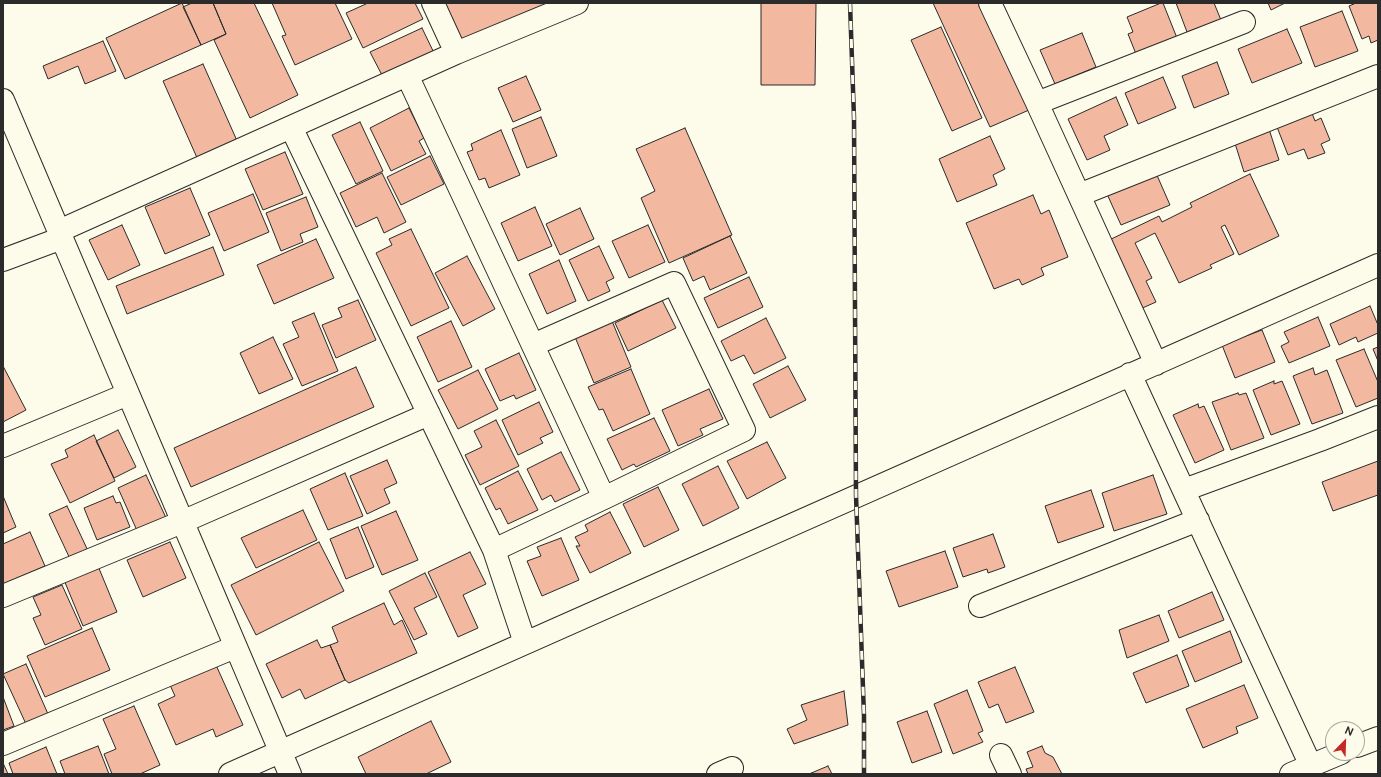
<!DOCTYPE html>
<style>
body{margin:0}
#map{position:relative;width:1381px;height:777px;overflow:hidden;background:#fdfbea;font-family:"DM Sans",sans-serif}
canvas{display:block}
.frame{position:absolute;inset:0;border:4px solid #2b2b2b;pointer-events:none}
.north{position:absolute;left:1325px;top:721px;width:40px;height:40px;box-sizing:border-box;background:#fdfbea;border:1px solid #a9a89e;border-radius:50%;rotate:23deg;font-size:11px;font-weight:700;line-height:16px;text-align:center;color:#2b2b2b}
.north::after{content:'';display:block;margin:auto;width:14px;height:18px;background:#c62828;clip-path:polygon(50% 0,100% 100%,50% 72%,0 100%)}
</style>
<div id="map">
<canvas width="1381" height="777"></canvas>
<div class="frame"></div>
<div class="north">N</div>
</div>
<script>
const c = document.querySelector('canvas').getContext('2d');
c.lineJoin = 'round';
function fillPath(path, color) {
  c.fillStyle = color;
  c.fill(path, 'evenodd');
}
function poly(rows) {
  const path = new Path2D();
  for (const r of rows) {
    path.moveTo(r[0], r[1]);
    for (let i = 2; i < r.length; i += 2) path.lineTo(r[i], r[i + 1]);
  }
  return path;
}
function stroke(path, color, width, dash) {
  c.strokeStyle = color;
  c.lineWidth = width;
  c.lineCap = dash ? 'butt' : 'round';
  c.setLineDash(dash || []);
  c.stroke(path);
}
const building = poly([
 [182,3,201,45,125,79,106,38,182,3],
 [192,3,213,3,226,34,201,45,183,7,192,3],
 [213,3,254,3,298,95,250,118,214,40,226,34,213,3],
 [272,3,335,3,352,39,295,65,282,36,286,35,272,3],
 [368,3,415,3,423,19,363,48,346,13,368,3],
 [445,3,560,3,463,45,445,3],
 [761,3,816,3,815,85,761,85,761,3],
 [933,3,979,3,1029,110,990,127,933,3],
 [1161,3,1163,3,1177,38,1136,54,1128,34,1133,32,1127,17,1161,3],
 [1176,3,1214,3,1221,20,1187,32,1176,3],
 [1268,3,1285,3,1271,10,1268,3],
 [1356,3,1378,3,1378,40,1371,43,1369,36,1362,39,1349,6,1356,3],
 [1342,11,1358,51,1315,67,1300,27,1342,11],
 [941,27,982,118,952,131,911,40,941,27],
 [422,28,435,55,384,79,370,52,422,28],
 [1287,29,1302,63,1252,83,1238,49,1287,29],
 [1082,33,1096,67,1055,84,1040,50,1082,33],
 [103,41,116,71,85,84,78,66,48,79,43,66,103,41],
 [1217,62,1229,94,1194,108,1182,76,1217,62],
 [203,64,238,143,198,160,163,81,203,64],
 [526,76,541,110,513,122,498,88,526,76],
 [1163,77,1176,108,1138,124,1125,93,1163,77],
 [1116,97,1128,125,1104,136,1110,150,1087,160,1068,119,1116,97],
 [409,108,424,138,419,141,426,154,391,171,370,128,409,108],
 [1310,108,1315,121,1321,118,1330,140,1321,144,1325,153,1308,159,1304,149,1288,155,1275,122,1310,108],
 [541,117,557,156,527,168,512,129,541,117],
 [360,122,383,171,356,184,332,135,360,122],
 [1268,126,1279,160,1244,172,1233,137,1268,126],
 [685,128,732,235,669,263,641,198,655,191,636,149,685,128],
 [501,130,520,175,489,188,485,178,479,180,467,152,473,150,471,144,501,130],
 [990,136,1005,169,993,175,997,185,957,202,939,159,990,136],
 [285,152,303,194,263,210,245,169,285,152],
 [430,156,444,184,401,205,387,177,430,156],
 [382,173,406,222,384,233,377,217,356,227,340,193,382,173],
 [1156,173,1170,205,1121,225,1107,194,1156,173],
 [1250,174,1279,236,1239,255,1225,225,1221,227,1234,254,1210,265,1212,268,1179,283,1155,233,1135,243,1152,278,1146,281,1156,302,1138,310,1105,242,1159,216,1162,222,1192,207,1190,203,1250,174],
 [190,188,210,235,165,254,145,207,190,188],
 [253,194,269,232,224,251,208,213,253,194],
 [1033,195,1041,214,1049,210,1068,257,1041,268,1044,275,1022,285,1019,279,994,289,966,223,1033,195],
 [306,197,318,227,300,234,303,242,281,251,266,213,306,197],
 [535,207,552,246,518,261,501,223,535,207],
 [580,208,594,239,560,255,546,224,580,208],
 [122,225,140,265,108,280,89,240,122,225],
 [648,225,665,262,629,278,612,241,648,225],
 [411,229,449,308,411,326,376,253,392,245,389,239,411,229],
 [730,236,747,273,710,290,704,276,693,281,683,258,730,236],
 [316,239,334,278,274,304,257,265,316,239],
 [599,246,614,278,606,282,610,291,588,301,569,260,599,246],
 [213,247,224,275,127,314,116,286,213,247],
 [467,256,495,309,463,326,435,273,467,256],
 [559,260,576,301,547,314,529,274,559,260],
 [749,277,763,307,718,328,704,298,749,277],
 [358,300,376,340,336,358,322,325,342,317,338,308,358,300],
 [662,300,676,328,628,351,615,323,662,300],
 [1370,306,1378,325,1378,333,1358,342,1356,337,1339,345,1330,324,1370,306],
 [314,313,338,371,302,386,283,344,299,337,292,322,314,313],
 [1318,317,1330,346,1289,363,1281,346,1289,342,1284,332,1318,317],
 [766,318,786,358,754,374,744,355,731,361,721,341,766,318],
 [451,321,472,367,438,382,417,337,451,321],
 [612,321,631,367,594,383,575,337,612,321],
 [1262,330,1275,362,1235,378,1222,345,1262,330],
 [273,337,293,379,259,394,240,353,273,337],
 [1378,347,1378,361,1373,349,1378,347],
 [1364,349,1378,382,1378,398,1356,407,1336,360,1364,349],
 [519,353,536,390,516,399,514,395,500,401,485,369,519,353],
 [3,366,26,410,3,422,3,366],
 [788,366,806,400,770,418,753,384,788,366],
 [356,367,374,407,191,487,174,448,356,367],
 [1313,368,1315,375,1327,370,1343,413,1312,424,1293,376,1313,368],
 [631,369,650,414,613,431,603,409,599,410,588,387,631,369],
 [478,370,498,409,458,429,438,390,478,370],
 [1274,381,1274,384,1282,381,1300,424,1271,435,1253,390,1274,381],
 [709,389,723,419,700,429,703,435,678,446,662,410,709,389],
 [1238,393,1239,395,1246,393,1264,438,1231,450,1212,402,1238,393],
 [539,402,553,432,540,438,543,443,518,455,502,420,539,402],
 [1198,404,1199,408,1204,406,1224,450,1195,463,1173,415,1198,404],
 [654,418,670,451,636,467,634,464,622,470,607,439,654,418],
 [496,420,519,466,480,485,465,455,482,447,474,431,496,420],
 [118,430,136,467,114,478,96,441,118,430],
 [94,435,115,481,70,503,51,464,68,457,65,450,94,435],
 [767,442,786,478,747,499,727,461,767,442],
 [561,452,580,490,555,502,551,495,542,500,527,469,561,452],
 [387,460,397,483,384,489,390,503,367,514,350,476,387,460],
 [1378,461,1378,495,1333,511,1322,482,1378,461],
 [718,466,739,508,703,526,682,484,718,466],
 [518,471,538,510,508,524,500,508,496,510,485,488,518,471],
 [345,473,363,516,328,530,310,489,345,473],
 [146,475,168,522,139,535,118,488,146,475],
 [1153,475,1167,514,1114,531,1102,493,1153,475],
 [658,487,679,530,644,547,623,504,658,487],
 [1091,490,1104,527,1058,543,1045,506,1091,490],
 [3,496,16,527,3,533,3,496],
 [113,496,116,503,120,502,130,527,97,540,84,508,113,496],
 [67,506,89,553,71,561,49,514,67,506],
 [303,510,317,540,256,568,241,538,303,510],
 [396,511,418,560,382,575,361,526,396,511],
 [610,512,631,553,590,573,576,546,580,546,575,537,588,531,585,525,610,512],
 [358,527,374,567,346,579,330,539,358,527],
 [30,532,45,566,3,584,3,544,30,532],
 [993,534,1005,567,988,573,987,569,963,577,953,548,993,534],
 [561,538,579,580,542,596,527,561,541,556,537,547,561,538],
 [170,542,186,578,143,597,127,560,170,542],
 [319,542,344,591,256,635,231,585,319,542],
 [945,551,958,587,899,607,886,571,945,551],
 [470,552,486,584,463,595,478,628,458,637,428,572,470,552],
 [98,566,117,612,83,626,64,580,98,566],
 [425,573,437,597,414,608,427,634,414,640,389,591,425,573],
 [62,585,82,629,45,645,33,618,41,615,33,597,62,585],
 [1212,592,1224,620,1179,638,1168,611,1212,592],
 [384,603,394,625,402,620,417,653,349,683,345,680,330,645,338,642,332,627,384,603],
 [1159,615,1169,641,1127,658,1119,630,1159,615],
 [92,628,110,670,45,697,27,656,92,628],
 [1230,631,1242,662,1195,682,1182,651,1230,631],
 [317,640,321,648,330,645,345,680,305,699,300,689,282,698,266,664,317,640],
 [1177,655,1189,686,1146,703,1133,673,1177,655],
 [26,664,48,714,26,724,3,674,26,664],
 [216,665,243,725,216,737,213,729,176,745,158,704,175,696,170,685,216,665],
 [1015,667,1034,712,1006,723,998,704,989,708,978,682,1015,667],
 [1244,685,1258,718,1236,727,1238,733,1203,748,1186,709,1244,685],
 [967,690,983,731,978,733,983,742,953,754,934,704,967,690],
 [844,691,848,725,794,744,787,729,807,720,801,705,844,691],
 [3,697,14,726,3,730,3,697],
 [134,706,160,765,140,774,112,774,104,754,116,749,103,719,134,706],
 [927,711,942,752,912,763,897,722,927,711],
 [431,721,451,762,426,774,366,774,358,757,431,721],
 [98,746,109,774,65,774,60,761,98,746],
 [1042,746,1045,753,1053,757,1062,774,1028,774,1026,769,1033,767,1027,752,1042,746],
 [46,747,57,774,13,774,9,763,46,747],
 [3,763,8,774,3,774,3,763],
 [828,766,832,774,809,774,828,766]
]);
const minor = poly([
 [433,3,456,53],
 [990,3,1037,103,1156,364],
 [3,100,290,774],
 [1037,103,1244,22],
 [291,127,494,550,604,498,407,75],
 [1079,195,1378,76],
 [59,231,456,53,577,3],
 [3,260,62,238],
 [533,345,674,283,744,430,604,498],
 [1130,374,1311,766],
 [3,446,128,394],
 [1184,490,1320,440,1378,417],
 [494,550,525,643],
 [3,596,182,522,429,414],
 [980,606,1198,520],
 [3,744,235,647],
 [1357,746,1378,738],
 [1001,755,1010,774],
 [230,774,1378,265],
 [718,774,732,768],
 [1291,774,1341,753]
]);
const rail = poly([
 [850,3,854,118,856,495,864,716,864,774]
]);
fillPath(building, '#f2b8a0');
stroke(building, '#2b2b2b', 1);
stroke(minor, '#2b2b2b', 24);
stroke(minor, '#fdfbea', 22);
stroke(rail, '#2b2b2b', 4.5);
stroke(rail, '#fdfbea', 3, [9]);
</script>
